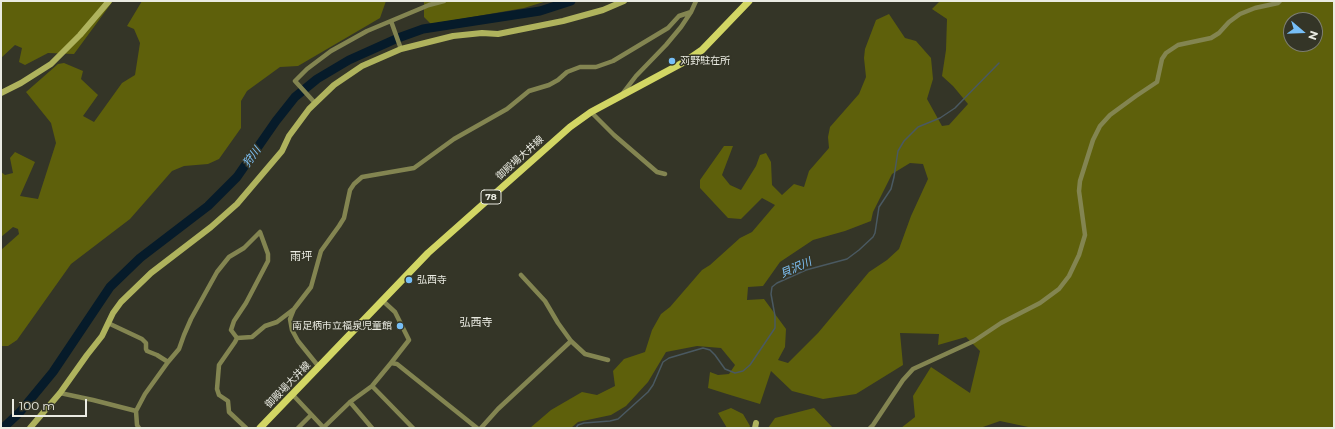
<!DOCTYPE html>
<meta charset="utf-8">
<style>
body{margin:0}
#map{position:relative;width:1335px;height:429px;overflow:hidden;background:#343527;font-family:Montserrat,sans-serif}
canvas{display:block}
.frame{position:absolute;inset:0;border:2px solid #eaebe2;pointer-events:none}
.north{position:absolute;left:1283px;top:12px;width:40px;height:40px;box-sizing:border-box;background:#343527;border:1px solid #7d7e72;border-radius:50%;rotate:109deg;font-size:11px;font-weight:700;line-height:16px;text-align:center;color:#eaebe2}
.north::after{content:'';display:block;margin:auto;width:14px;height:18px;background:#77bff7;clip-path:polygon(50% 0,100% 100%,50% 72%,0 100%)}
.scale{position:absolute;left:12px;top:399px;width:75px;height:18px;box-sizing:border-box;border:2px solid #eaebe2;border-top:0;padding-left:5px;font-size:12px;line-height:14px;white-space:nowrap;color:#eaebe2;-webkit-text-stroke:3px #343527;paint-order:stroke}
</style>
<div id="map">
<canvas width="1335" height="429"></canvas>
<div class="frame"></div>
<div class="north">N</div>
<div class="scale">100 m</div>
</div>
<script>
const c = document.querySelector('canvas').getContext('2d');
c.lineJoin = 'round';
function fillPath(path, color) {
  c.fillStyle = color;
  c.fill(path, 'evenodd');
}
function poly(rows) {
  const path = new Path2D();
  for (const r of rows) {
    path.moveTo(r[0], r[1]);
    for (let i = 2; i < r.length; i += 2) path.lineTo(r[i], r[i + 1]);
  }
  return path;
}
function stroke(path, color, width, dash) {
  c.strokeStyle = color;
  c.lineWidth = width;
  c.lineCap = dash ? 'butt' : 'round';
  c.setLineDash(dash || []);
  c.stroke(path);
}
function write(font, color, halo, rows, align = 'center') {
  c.font = font + ' Montserrat,"Noto Sans JP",sans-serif';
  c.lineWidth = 3;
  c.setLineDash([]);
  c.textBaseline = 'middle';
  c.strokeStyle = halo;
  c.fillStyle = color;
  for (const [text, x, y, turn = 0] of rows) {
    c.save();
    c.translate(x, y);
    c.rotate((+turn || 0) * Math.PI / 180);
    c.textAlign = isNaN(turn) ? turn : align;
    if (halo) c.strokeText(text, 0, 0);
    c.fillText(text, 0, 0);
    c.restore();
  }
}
const green = poly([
 [1,1,113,1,74,54,48,53,25,65,19,62,22,48,15,45,1,58],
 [142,1,386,1,380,18,298,66,280,67,247,91,241,101,241,128,219,159,208,164,184,166,172,171,130,219,71,264,17,340,8,346,1,346,1,250,19,234,18,229,13,227,1,237,1,172,5,175,13,173,10,158,15,152,35,162,20,196,38,199,56,143,51,123,26,92,58,64,64,63,83,71,81,79,98,95,83,116,94,122,122,83,135,75,140,43,134,29,127,26],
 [424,1,547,1,524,8,431,24,424,17],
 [940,1,1334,1,1334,428,1033,428,1000,421,980,428,901,428,915,417,913,396,931,367,970,393,980,351,966,337,938,345,939,334,900,333,903,365,856,394,823,399,792,391,771,371,760,404,727,394,708,388,710,372,718,375,729,374,735,365,721,348,697,346,666,352,648,382,626,406,611,415,578,422,571,428,530,428,551,410,582,392,597,395,615,386,613,371,624,359,645,352,652,330,661,314,670,307,702,270,710,265,740,238,752,232,775,205,762,198,741,219,728,218,700,188,700,180,724,146,733,146,722,175,730,185,741,190,756,166,760,155,766,153,771,162,772,185,782,195,794,184,804,187,809,171,829,148,828,137,830,127,859,94,866,77,864,58,865,49,876,20,889,14,905,38,916,41,931,58,933,79,927,99,942,126,949,125,968,104,953,86,942,76,946,50,947,19,932,9],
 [1291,20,1315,20,1315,44,1291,44],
 [910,163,923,164,928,179,911,216,899,249,887,260,869,272,818,333,788,363,778,360,785,347,786,329,764,299,747,300,748,287,763,286,780,262,813,240,845,231,871,221,873,212,892,174],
 [731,408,743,414,750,426,749,428,727,428,718,413],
 [814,408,833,428,768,428,775,418]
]);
const stream = poly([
 [576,428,578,425,584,423,610,421,618,419,648,392,653,385,663,362,669,358,703,348,710,350,715,355,725,369,735,373,743,371,750,365,775,328,775,316,771,294,772,287,777,283,806,270,847,259,859,250,873,237,875,233,879,207,891,189,894,177,898,151,904,141,918,127,940,118,955,108,999,63]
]);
const river = poly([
 [3,428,20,412,53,372,110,287,140,258,208,206,237,177,276,121,295,97,317,79,349,60,398,38,423,29,540,11,571,1]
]);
const street = poly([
 [391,21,401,49],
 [623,93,636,76,666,45,681,27,691,12,696,1],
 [315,103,295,81,307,69,331,51,367,31,429,5,444,1],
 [591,112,614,135,657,172,665,174],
 [521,275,545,301,558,323,571,341,585,354,608,360],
 [383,301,395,312,409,340,391,363],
 [294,309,290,319,292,330,298,341,319,367],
 [108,323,142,339,146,343,146,349,147,351,157,355,168,362,145,394,136,411,137,425,139,428],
 [237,338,252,337,265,326,277,322,294,309,311,287,321,251,339,226,344,218,350,190,354,184,362,177,414,168,454,139,507,109,529,91,549,85,558,80,567,72,580,67,596,67,613,61,668,28,679,16,691,12],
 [237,338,235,342,219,365,217,389,219,395,228,401,229,412,246,428],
 [168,362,179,349,184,335,191,319,217,272,229,257,244,248,260,232,268,254,268,261,246,303,234,321,231,330,237,338],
 [372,386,413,428],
 [60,393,93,400,136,411],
 [292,394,324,428],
 [350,402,372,428],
 [298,428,311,415],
 [323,428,350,402,372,386,391,363,397,364,477,428],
 [481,428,498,409,571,341],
 [870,428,873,425,903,380,913,369,974,341,1001,323,1040,303,1059,289,1069,276,1079,255,1085,235,1079,191,1080,181,1093,140,1100,126,1110,115,1136,96,1157,82,1162,59,1166,53,1178,45,1211,38,1219,33,1229,22,1240,14,1255,8,1278,3,1280,1]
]);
const secondary = poly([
 [1,93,21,83,51,64,80,35,109,1],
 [30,428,60,393,87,355,102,336,113,313,121,302,151,273,211,227,237,204,282,151,289,136,309,109,334,85,362,66,401,49,453,36,482,33,498,34,563,21,603,10,624,1],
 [755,428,756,423]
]);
const primary = poly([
 [260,428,428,253,570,127,591,112,686,61,702,50,749,1]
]);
const markers = [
 [672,61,4,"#77bff7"],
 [409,280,4,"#77bff7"],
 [400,326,4,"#77bff7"]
];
const shields = [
 [491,197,20]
];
const shieldNames = [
 ["78",491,197]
];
const poiNames = [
 ["苅野駐在所",680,61],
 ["弘西寺",417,280],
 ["南足柄市立福泉児童館",392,326,"right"]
];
const streetNames = [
 ["御殿場大井線",520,158,-42],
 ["御殿場大井線",288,385,-46]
];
const waterNames = [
 ["狩川",252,157,-54],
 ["貝沢川",796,268,-24]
];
const neighbourhoodNames = [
 ["雨坪",301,257],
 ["弘西寺",476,323]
];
fillPath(green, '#5e600b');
stroke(stream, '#4a5961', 1.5);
stroke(river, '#061b2a', 9);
stroke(street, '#838551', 4.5);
stroke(secondary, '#afb35d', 6);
stroke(primary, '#d2d664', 7);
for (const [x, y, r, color] of markers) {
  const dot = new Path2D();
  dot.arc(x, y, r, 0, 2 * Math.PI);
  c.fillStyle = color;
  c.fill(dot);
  stroke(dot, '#343527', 1.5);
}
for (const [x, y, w] of shields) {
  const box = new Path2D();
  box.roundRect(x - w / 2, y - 7, w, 14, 3);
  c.fillStyle = '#343527';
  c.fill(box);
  stroke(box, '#eaebe2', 1);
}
write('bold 9px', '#eaebe2', null, shieldNames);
write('10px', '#eaebe2', '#343527', poiNames, 'left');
write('10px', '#eaebe2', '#343527', streetNames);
write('italic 11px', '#80c6fc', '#343527', waterNames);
write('11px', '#eaebe2', '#343527', neighbourhoodNames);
</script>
